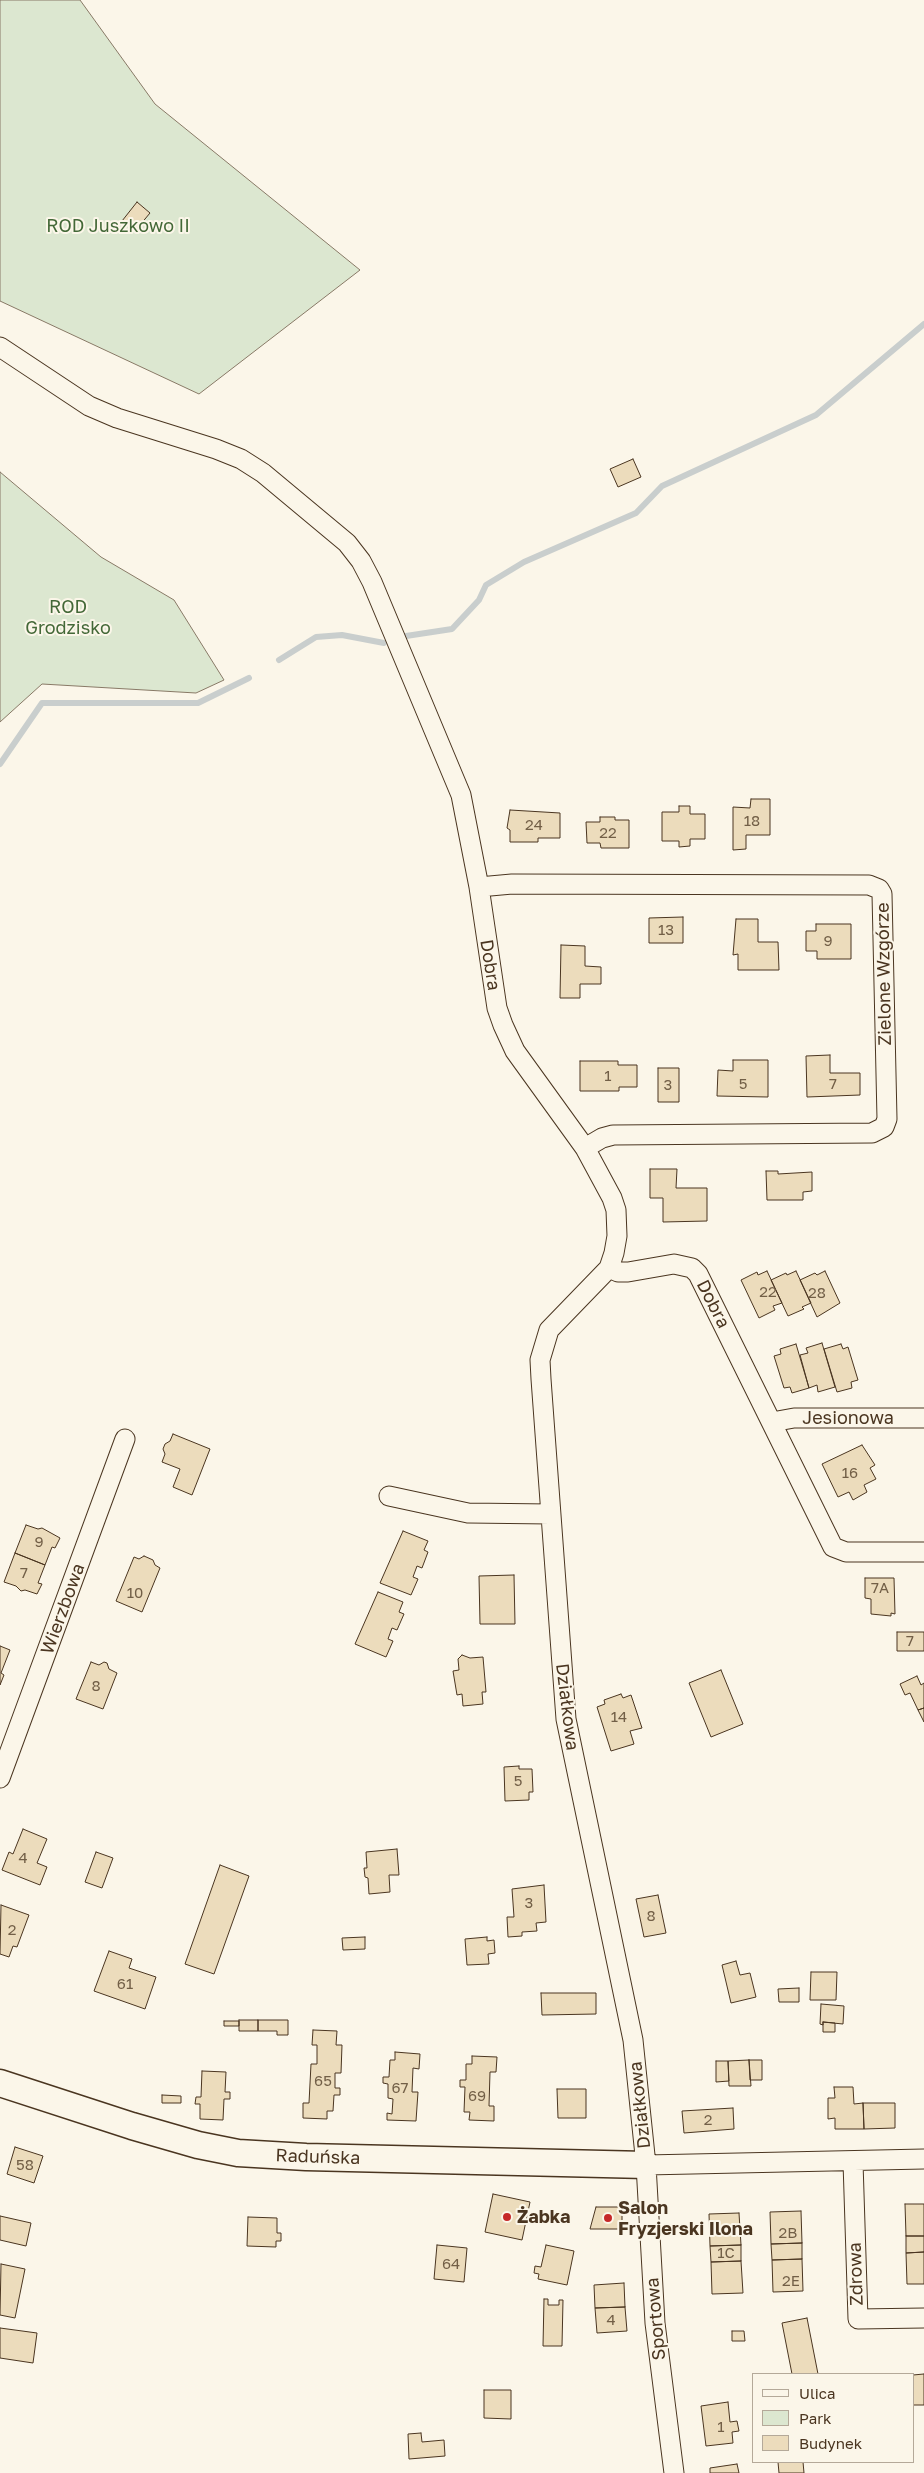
<!DOCTYPE html>
<meta charset="utf-8">
<style>
body{margin:0}
#map{position:relative;width:924px;height:2473px;overflow:hidden;background:#fbf6e9;font-family:"Golos Text",sans-serif}
canvas{display:block}
.legend{position:absolute;left:752px;top:2373px;width:162px;height:90px;box-sizing:border-box;background:#fbf6e9;border:1px solid #b4a999;margin:0;padding:6px 9px;list-style:none;font-size:15px;color:#4a3520}
.legend li{display:flex;align-items:center;gap:10px;height:25px}
.legend b{width:25px;border:1px solid #b4a999}
</style>
<div id="map">
<canvas width="924" height="2473"></canvas>
<ul class="legend">
<li><b style="height:6px;background:#fbf6e9"></b>Ulica</li>
<li><b style="height:14px;background:#dce7d0"></b>Park</li>
<li><b style="height:14px;background:#ecdcbc"></b>Budynek</li>
</ul>
</div>
<script>
const c = document.querySelector('canvas').getContext('2d');
c.lineJoin = 'round';
function fillPath(path, color) {
  c.fillStyle = color;
  c.fill(path, 'evenodd');
}
function poly(rows) {
  const path = new Path2D();
  for (const r of rows) {
    path.moveTo(r[0], r[1]);
    for (let i = 2; i < r.length; i += 2) path.lineTo(r[i], r[i + 1]);
  }
  return path;
}
function stroke(path, color, width, dash) {
  c.strokeStyle = color;
  c.lineWidth = width;
  c.lineCap = dash ? 'butt' : 'round';
  c.setLineDash(dash || []);
  c.stroke(path);
}
function write(font, color, halo, rows, align = 'center') {
  c.font = font + ' "Golos Text",sans-serif';
  c.lineWidth = 4;
  c.setLineDash([]);
  c.textBaseline = 'middle';
  c.strokeStyle = halo;
  c.fillStyle = color;
  for (const [text, x, y, turn = 0] of rows) {
    c.save();
    c.translate(x, y);
    c.rotate((+turn || 0) * Math.PI / 180);
    c.textAlign = isNaN(turn) ? turn : align;
    if (halo) c.strokeText(text, 0, 0);
    c.fillText(text, 0, 0);
    c.restore();
  }
}
const green = poly([
 [0,0,80,0,155,104,360,270,199,394,0,301,0,0],
 [0,472,101,557,174,600,224,680,196,693,42,684,0,722,0,472]
]);
const stream = poly([
 [406,636,452,629,479,600,486,585,524,562,636,513,662,486,816,415,924,324],
 [279,660,316,637,342,635,384,643],
 [0,764,42,703,198,703,249,678]
]);
const building = poly([
 [137,202,150,213,135,231,122,221,137,202],
 [633,459,641,477,618,487,610,469,633,459],
 [751,799,770,799,770,835,746,835,746,849,733,850,733,807,750,808,751,799],
 [679,806,690,806,690,814,705,814,705,839,690,839,690,846,679,847,679,841,662,841,662,812,679,812,679,806],
 [510,810,560,813,560,838,538,838,538,842,510,842,510,830,507,828,510,810],
 [600,817,615,817,615,820,629,820,629,848,601,848,600,843,587,843,586,822,600,822,600,817],
 [683,917,683,943,649,943,649,918,683,917],
 [736,919,758,919,758,942,778,942,779,970,738,970,738,954,733,955,736,919],
 [816,924,851,924,851,959,817,959,817,951,806,951,806,931,816,931,816,924],
 [561,945,585,946,585,966,601,967,601,984,580,984,580,998,560,998,561,945],
 [830,1055,830,1073,860,1073,860,1095,807,1097,806,1056,830,1055],
 [733,1060,768,1060,768,1097,717,1096,718,1070,733,1071,733,1060],
 [580,1061,618,1061,618,1065,637,1065,637,1087,619,1087,619,1091,580,1091,580,1061],
 [658,1068,679,1068,679,1102,658,1102,658,1068],
 [650,1169,677,1169,676,1188,707,1188,707,1221,663,1222,663,1198,650,1198,650,1169],
 [766,1171,778,1171,778,1174,812,1172,812,1191,803,1192,803,1200,767,1200,766,1171],
 [767,1271,782,1303,773,1306,775,1310,759,1318,741,1280,757,1272,758,1275,767,1271],
 [796,1271,811,1303,802,1307,804,1309,788,1316,771,1280,786,1273,787,1275,796,1271],
 [825,1271,840,1303,817,1317,800,1280,815,1273,817,1275,825,1271],
 [822,1343,835,1387,818,1392,817,1385,809,1388,800,1355,808,1353,806,1348,822,1343],
 [796,1344,809,1388,792,1393,790,1387,784,1388,774,1356,781,1354,780,1349,796,1344],
 [841,1344,843,1349,848,1347,858,1380,851,1382,852,1388,837,1392,824,1349,841,1344],
 [173,1434,210,1449,192,1495,173,1487,180,1469,162,1462,165,1454,163,1449,165,1444,170,1441,173,1434],
 [862,1445,875,1465,870,1468,876,1479,864,1485,867,1492,853,1500,849,1492,838,1497,822,1464,862,1445],
 [26,1525,38,1529,42,1528,60,1538,55,1548,52,1547,45,1565,15,1553,26,1525],
 [403,1531,428,1541,424,1550,428,1552,422,1568,417,1566,413,1577,418,1579,411,1595,380,1583,403,1531],
 [15,1553,45,1565,38,1583,42,1584,37,1594,25,1590,21,1591,16,1586,4,1582,15,1553],
 [144,1556,153,1560,155,1565,160,1568,142,1612,116,1601,134,1557,139,1559,144,1556],
 [514,1575,515,1624,480,1624,479,1576,514,1575],
 [865,1578,894,1578,895,1614,891,1613,891,1616,871,1614,871,1599,865,1598,865,1578],
 [378,1592,403,1602,399,1612,404,1614,397,1630,392,1628,388,1639,393,1641,386,1657,355,1644,378,1592],
 [897,1632,924,1632,924,1651,897,1651,897,1632],
 [0,1646,10,1650,1,1673,4,1675,0,1685,0,1646],
 [462,1655,470,1658,483,1657,486,1692,482,1692,483,1704,463,1706,462,1694,457,1695,453,1671,459,1670,458,1659,462,1655],
 [91,1662,99,1665,104,1662,107,1663,109,1669,117,1673,103,1709,76,1699,91,1662],
 [721,1670,743,1724,711,1737,689,1683,721,1670],
 [917,1676,921,1685,924,1683,924,1708,918,1710,910,1693,905,1695,900,1684,917,1676],
 [621,1694,623,1698,631,1695,642,1728,630,1731,634,1744,611,1751,597,1707,605,1704,604,1700,621,1694],
 [924,1708,924,1722,918,1710,924,1708],
 [519,1766,519,1769,532,1769,533,1792,529,1792,529,1800,505,1801,504,1767,519,1766],
 [23,1829,47,1839,37,1863,47,1867,40,1885,2,1870,9,1852,13,1854,23,1829],
 [397,1849,399,1875,389,1875,390,1892,369,1894,368,1878,365,1877,364,1868,367,1868,366,1852,397,1849],
 [96,1852,113,1858,102,1888,85,1882,96,1852],
 [220,1865,249,1876,214,1974,185,1964,220,1865],
 [544,1885,546,1922,536,1923,537,1931,522,1932,522,1936,508,1937,507,1917,514,1917,512,1889,544,1885],
 [658,1895,666,1933,644,1937,636,1899,658,1895],
 [1,1905,29,1915,17,1947,13,1946,9,1957,0,1954,1,1905],
 [365,1937,365,1949,343,1950,342,1938,365,1937],
 [487,1937,487,1941,494,1940,495,1953,488,1954,489,1964,467,1965,465,1939,487,1937],
 [109,1951,132,1959,129,1968,156,1977,145,2009,94,1991,109,1951],
 [736,1961,740,1975,750,1973,756,1997,731,2003,722,1965,736,1961],
 [811,1972,837,1972,836,2000,810,2000,811,1972],
 [799,1988,799,2002,779,2002,778,1989,799,1988],
 [541,1993,596,1993,596,2014,542,2015,541,1993],
 [821,2004,844,2006,843,2024,823,2022,823,2025,820,2024,821,2004],
 [239,2020,258,2020,258,2031,239,2031,239,2020],
 [258,2020,288,2020,288,2035,277,2035,277,2031,258,2031,258,2020],
 [224,2021,239,2021,239,2026,224,2026,224,2021],
 [823,2022,835,2023,835,2032,823,2032,823,2022],
 [313,2030,337,2031,336,2045,342,2045,341,2073,335,2073,335,2088,340,2088,340,2095,334,2095,333,2111,327,2111,327,2119,303,2118,303,2103,309,2103,311,2064,317,2064,317,2045,312,2045,313,2030],
 [395,2052,420,2054,419,2069,413,2068,412,2092,418,2092,416,2121,387,2120,387,2113,392,2114,393,2099,388,2098,388,2084,383,2083,383,2077,389,2077,390,2060,395,2060,395,2052],
 [472,2056,497,2057,496,2072,490,2072,489,2106,494,2106,494,2121,469,2120,470,2112,464,2112,465,2087,460,2087,460,2080,466,2080,466,2064,472,2064,472,2056],
 [749,2060,751,2086,729,2086,728,2061,749,2060],
 [749,2060,762,2060,762,2080,750,2080,749,2060],
 [716,2061,728,2061,729,2081,716,2082,716,2061],
 [202,2071,226,2072,225,2092,230,2092,230,2099,224,2099,223,2120,200,2119,200,2104,195,2104,196,2097,201,2097,202,2071],
 [834,2087,853,2087,854,2104,863,2103,864,2129,835,2129,835,2118,828,2119,828,2098,835,2098,834,2087],
 [557,2089,586,2089,586,2118,558,2118,557,2089],
 [162,2095,181,2096,181,2103,162,2103,162,2095],
 [863,2103,895,2103,895,2128,864,2129,863,2103],
 [733,2108,734,2129,684,2133,682,2111,733,2108],
 [15,2147,43,2156,34,2183,7,2174,15,2147],
 [493,2194,530,2202,522,2240,485,2232,493,2194],
 [905,2204,924,2204,924,2236,906,2236,905,2204],
 [596,2207,622,2207,622,2229,590,2229,596,2207],
 [801,2211,802,2243,771,2244,770,2212,801,2211],
 [739,2213,741,2245,710,2246,709,2214,739,2213],
 [0,2216,31,2223,26,2246,0,2240,0,2216],
 [248,2217,277,2218,277,2233,281,2233,281,2241,276,2241,276,2247,247,2246,248,2217],
 [906,2236,924,2236,924,2252,906,2253,906,2236],
 [802,2243,802,2259,772,2260,771,2244,802,2243],
 [437,2245,467,2248,464,2282,434,2279,437,2245],
 [546,2245,574,2251,567,2285,538,2279,539,2274,534,2273,535,2266,541,2267,546,2245],
 [741,2245,741,2261,711,2262,710,2246,741,2245],
 [924,2252,924,2284,907,2284,906,2253,924,2252],
 [802,2259,803,2291,773,2292,772,2260,802,2259],
 [741,2261,743,2293,712,2294,711,2262,741,2261],
 [1,2264,25,2269,15,2318,0,2315,1,2264],
 [624,2283,625,2307,595,2308,594,2285,624,2283],
 [544,2299,548,2299,548,2305,559,2305,559,2300,563,2300,562,2346,543,2346,544,2299],
 [625,2307,627,2331,597,2333,595,2308,625,2307],
 [807,2318,818,2374,792,2374,782,2323,807,2318],
 [0,2328,37,2333,33,2363,0,2358,0,2328],
 [732,2331,744,2331,745,2341,732,2341,732,2331],
 [924,2374,924,2405,913,2405,913,2375,924,2374],
 [484,2390,511,2390,511,2419,484,2418,484,2390],
 [728,2402,730,2422,737,2421,739,2431,732,2432,733,2443,706,2446,701,2406,728,2402],
 [421,2433,422,2442,444,2440,445,2456,409,2459,408,2434,421,2433],
 [778,2462,803,2462,804,2473,779,2473,778,2462],
 [737,2464,739,2473,710,2473,710,2468,737,2464]
]);
const street = poly([
 [0,347,89,406,117,418,216,449,241,459,263,473,347,543,361,561,372,582,461,795,479,887,497,1008,503,1025,515,1051,585,1148,612,1198,616,1210,617,1236,614,1253,609,1268,549,1330,540,1360,541,1379,566,1719,633,2040,646,2165,655,2323,674,2473],
 [479,887,512,884,869,885,879,889,882,894,887,1119,884,1127,872,1133,613,1135,602,1138,585,1148],
 [609,1268,618,1272,628,1272,674,1264,692,1268,698,1274,833,1547,846,1552,924,1552],
 [772,1422,794,1418,924,1418],
 [389,1496,468,1513,550,1514],
 [0,1778,125,1439],
 [853,2162,858,2319,924,2318],
 [646,2165,924,2159]
]);
const secondary = poly([
 [0,2083,132,2126,198,2145,238,2153,306,2157,646,2165]
]);
const markers = [
 [507,2217,5,"#c62828"],
 [608,2218,5,"#c62828"]
];
const numberNames = [
 ["18",752,821],
 ["24",534,825],
 ["22",608,833],
 ["13",666,930],
 ["9",828,941],
 ["1",608,1076],
 ["5",743,1084],
 ["7",833,1084],
 ["3",668,1085],
 ["22",768,1292],
 ["28",817,1293],
 ["16",850,1473],
 ["9",39,1542],
 ["7",24,1573],
 ["7A",880,1588],
 ["10",135,1593],
 ["7",910,1641],
 ["8",96,1686],
 ["14",619,1717],
 ["5",518,1781],
 ["4",23,1858],
 ["3",529,1903],
 ["8",651,1916],
 ["2",12,1930],
 ["61",125,1984],
 ["65",323,2081],
 ["67",400,2088],
 ["69",477,2096],
 ["2",708,2120],
 ["58",25,2165],
 ["2B",788,2233],
 ["1C",726,2253],
 ["64",451,2264],
 ["2E",791,2281],
 ["4",611,2320],
 ["1",721,2427]
];
const parkNames = [
 ["ROD Juszkowo II",118,226],
 ["ROD",68,607],
 ["Grodzisko",68,628]
];
const streetNames = [
 ["Dobra",490,965,81],
 ["Zielone Wzgórze",884,974,-91],
 ["Dobra",713,1304,63],
 ["Jesionowa",848,1418],
 ["Wierzbowa",63,1609,-70],
 ["Działkowa",567,1707,83],
 ["Działkowa",640,2105,-96],
 ["Raduńska",318,2157,2],
 ["Zdrowa",856,2274,-92],
 ["Sportowa",656,2319,-95]
];
const poiNames = [
 ["Salon",618,2208],
 ["Fryzjerski Ilona",618,2229],
 ["Żabka",517,2217]
];
fillPath(green, '#dce7d0');
stroke(green, '#887966', 1);
stroke(stream, '#c9cecd', 6);
fillPath(building, '#ecdcbc');
stroke(building, '#4a3520', 1);
stroke(street, '#4a3520', 21);
stroke(secondary, '#4a3520', 29);
stroke(street, '#fbf6e9', 19);
stroke(secondary, '#fbf6e9', 26);
for (const [x, y, r, color] of markers) {
  const dot = new Path2D();
  dot.arc(x, y, r, 0, 2 * Math.PI);
  c.fillStyle = color;
  c.fill(dot);
  stroke(dot, '#fbf6e9', 2);
}
write('15px', '#725f47', null, numberNames);
write('18px', '#436837', '#fbf6e9', parkNames);
write('18px', '#4a3520', '#fbf6e9', streetNames);
write('bold 18px', '#4a3520', '#fbf6e9', poiNames, 'left');
</script>
